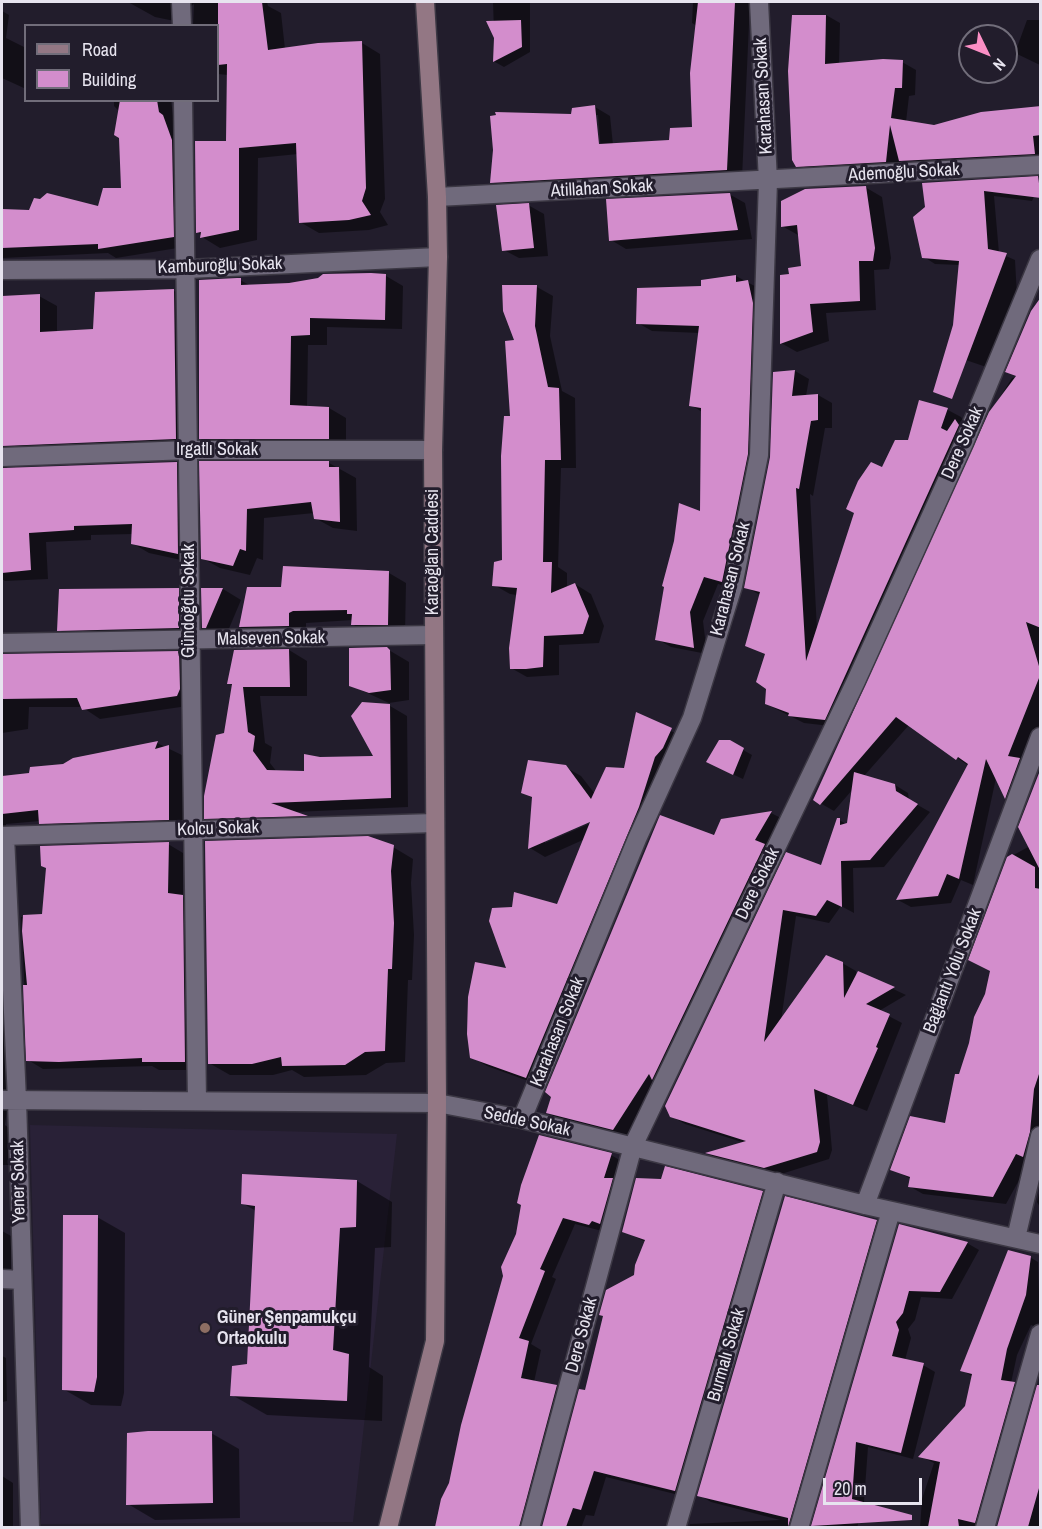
<!DOCTYPE html>
<meta charset="utf-8">
<style>
body{margin:0}
#map{position:relative;width:1042px;height:1529px;overflow:hidden;background:#221d2c;font-family:"Archivo Narrow",sans-serif}
canvas{display:block}
.frame{position:absolute;inset:0;border:3px solid #e7e4ef;pointer-events:none}
.legend{position:absolute;left:24px;top:24px;width:195px;height:78px;box-sizing:border-box;background:#221d2c;border:2px solid #716d7a;margin:0;padding:8px 10px;list-style:none;font-size:18px;color:#e7e4ef}
.legend li{display:flex;align-items:center;gap:12px;height:30px}
.legend b{width:30px;border:2px solid #716d7a}
.north{position:absolute;left:958px;top:24px;width:60px;height:60px;box-sizing:border-box;background:#221d2c;border:2px solid #716d7a;border-radius:50%;rotate:133deg;font-size:16px;font-weight:700;line-height:24px;text-align:center;color:#e7e4ef}
.north::after{content:'';display:block;margin:auto;width:21px;height:27px;background:#fb8fc5;clip-path:polygon(50% 0,100% 100%,50% 72%,0 100%)}
.scale{position:absolute;left:823px;top:1478px;width:99px;height:27px;box-sizing:border-box;border:3px solid #e7e4ef;border-top:0;padding-left:8px;font-size:18px;line-height:21px;white-space:nowrap;color:#e7e4ef;-webkit-text-stroke:4px #221d2c;paint-order:stroke}
</style>
<div id="map">
<canvas width="1042" height="1529"></canvas>
<div class="frame"></div>
<ul class="legend">
<li><b style="height:8px;background:#937784"></b>Road</li>
<li><b style="height:16px;background:#d38dcc"></b>Building</li>
</ul>
<div class="north">N</div>
<div class="scale">20 m</div>
</div>
<script>
const c = document.querySelector('canvas').getContext('2d');
c.lineJoin = 'round';
function fillPath(path, color) {
  c.fillStyle = color;
  c.fill(path, 'evenodd');
}
function poly(rows) {
  const path = new Path2D();
  for (const r of rows) {
    path.moveTo(r[0], r[1]);
    for (let i = 2; i < r.length; i += 2) path.lineTo(r[i], r[i + 1]);
  }
  return path;
}
function stroke(path, color, width, dash) {
  c.strokeStyle = color;
  c.lineWidth = width;
  c.lineCap = dash ? 'butt' : 'round';
  c.setLineDash(dash || []);
  c.stroke(path);
}
function write(font, color, halo, rows, align = 'center') {
  c.font = font + ' "Archivo Narrow",sans-serif';
  c.lineWidth = 6;
  c.setLineDash([]);
  c.textBaseline = 'middle';
  c.strokeStyle = halo;
  c.fillStyle = color;
  for (const [text, x, y, turn = 0] of rows) {
    c.save();
    c.translate(x, y);
    c.rotate((+turn || 0) * Math.PI / 180);
    c.textAlign = isNaN(turn) ? turn : align;
    if (halo) c.strokeText(text, 0, 0);
    c.fillText(text, 0, 0);
    c.restore();
  }
}
const built = poly([
 [30,1125,397,1134,353,1522,41,1524]
]);
const shadow = poly([
 [128,2,267,2,268,6,281,13,285,49,362,43,380,54,385,199,380,212,388,225,369,230,319,233,300,222,298,154,258,158,257,240,220,248,202,237,198,232,227,143,228,75,218,74,218,26,193,26,194,4,190,7,189,24,155,17],
 [493,2,530,2,530,52,504,67,495,62],
 [693,2,750,2,742,178,507,191,492,182,573,115,595,107,610,116,613,145,671,141,694,129,697,26,692,23],
 [595,115,598,115,601,152,598,152],
 [2,11,9,15,6,38,26,48,26,89,2,78],
 [826,15,840,23,839,64,902,62,916,70,915,95,909,96,906,122,934,126,1040,109,1040,162,914,168,901,160,899,169,811,174,797,166,794,16],
 [1027,20,1040,20,1040,65,1015,53],
 [114,100,171,100,190,246,116,258,108,253,2,258,2,212,99,207,122,189,119,111,114,106],
 [1031,178,1040,184,1032,201,994,196,999,253,1015,260,1018,314,995,370,957,357,954,326,960,265,935,264,924,257,927,208,924,184],
 [865,187,882,197,891,258,889,269,874,270,876,310,826,313,829,341,797,352,781,343,790,275,803,267,798,235,782,226],
 [729,194,745,203,752,239,626,249,611,240],
 [528,205,544,214,548,256,519,258,504,250],
 [386,276,403,286,402,329,327,327,327,345,308,345,307,407,329,408,346,418,346,448,218,448,200,438,240,280,251,286],
 [736,276,762,290,766,312,736,589,718,584,703,621,707,654,671,647,657,639,701,513,702,412,691,405,700,333,652,331,638,323,703,287],
 [504,286,537,287,553,296,550,336,562,391,575,398,576,468,561,468,558,567,567,573,567,588,575,584,591,594,604,626,599,643,559,645,559,675,527,677,511,668,517,595,510,594,494,585,503,561,516,341],
 [174,291,191,300,193,448,13,457,7,467,8,470,176,463,194,473,195,563,149,553,132,543,133,534,91,535,91,540,46,542,48,579,5,581,2,579,2,296,39,296,57,306,57,332,95,330],
 [1015,364,1040,535,1040,750,1019,805,1006,798,996,778,973,885,961,880,951,903,911,907,898,900,969,766,909,725,864,776,895,785,908,793,909,800,930,812,884,867,853,868,854,913,841,906,829,923,796,916,781,1021,842,963,856,971,856,979,859,973,906,995,879,1011,902,1023,867,1111,827,1095,832,1150,829,1159,778,1175,720,1160,709,1154,745,1143,685,1124,671,1116,787,854,822,867,839,820,848,825,853,789,834,811,820,803,990,413,1012,378,1017,377,1007,372],
 [795,371,809,379,806,396,818,395,832,403,832,428,825,428,813,496,810,494,817,630,882,469,946,409,961,417,972,434,839,727,804,723,766,704,766,655,747,645,760,595,746,587,772,457,774,373],
 [201,463,329,463,356,478,357,531,333,528,315,518,314,513,264,518,263,560,257,558,250,575,220,568,202,558],
 [389,573,406,583,405,634,370,634,352,624,353,620,306,623,306,636,258,637,240,627,282,588],
 [203,589,223,589,241,600,225,638,203,627],
 [178,590,195,599,196,637,76,640,59,630],
 [387,649,409,662,409,700,389,703,350,685],
 [289,650,307,661,307,696,260,696,265,743,272,747,270,763,277,772,305,773,320,759,375,757,390,706,407,716,408,807,294,812,322,825,223,828,206,818,225,735,233,686,229,683],
 [179,652,196,662,194,705,100,719,82,707,29,707,28,729,2,733,2,656],
 [637,714,687,739,542,1086,487,1066,471,1057,508,970,558,906,585,839,545,857,530,848,534,799,522,792,565,767,581,776,595,794,626,770],
 [596,817,598,820,545,843,545,840],
 [729,742,752,755,743,779,717,767],
 [157,743,186,757,185,829,57,833,40,821,6,824,5,923,12,1070,5,1125,9,1128,10,1165,2,1165,2,777,31,775,63,766,73,760],
 [1040,770,1040,1152,1030,1160,1006,1204,923,1194,909,1186,911,1179,892,1169,946,1125,992,971,1008,858,1030,846],
 [771,813,785,820,628,1137,562,1121,548,1113,722,820],
 [168,844,183,853,183,897,198,905,200,1070,159,1070,152,1066,43,1069,28,1060,21,917,44,915,47,868],
 [393,847,413,859,411,883,414,935,412,980,408,980,405,1062,386,1063,366,1075,304,1077,292,1070,273,1075,230,1075,209,1063],
 [611,1155,623,1162,602,1231,575,1224,552,1277,556,1279,531,1344,541,1350,534,1382,556,1386,569,1393,532,1528,435,1528,450,1483,505,1276],
 [357,1181,392,1202,391,1247,375,1248,369,1367,383,1376,382,1421,267,1415,232,1395,249,1366,256,1211,242,1203],
 [1040,1189,1040,1207,1037,1202],
 [762,1192,774,1199,687,1497,606,1477,594,1516,586,1515,581,1528,543,1528,580,1391,586,1392,635,1276,646,1242,623,1231],
 [97,1217,125,1233,124,1393,121,1406,91,1405,63,1389],
 [876,1221,888,1228,801,1528,689,1528,690,1524,780,1520,711,1502,699,1495],
 [900,1226,967,1243,979,1250,952,1299,921,1297,915,1320,908,1329,911,1338,905,1360,923,1365,935,1372,913,1459,868,1447,864,1502,857,1528,812,1528],
 [2,1231,11,1236,11,1275,2,1275],
 [1028,1256,1038,1262,1040,1328,1031,1325,1017,1355,1011,1383,1024,1389,985,1528,920,1528,922,1499,934,1463,920,1456,966,1407,973,1377,962,1370],
 [2,1356,6,1358,7,1401,2,1402],
 [1038,1387,1040,1387,1040,1528,998,1528],
 [211,1433,239,1449,240,1518,155,1520,128,1504],
 [2,1476,13,1483,13,1528,2,1528],
 [665,1526,668,1528,632,1528,632,1527]
]);
const building = poly([
 [236,2,262,2,268,50,318,43,362,41,366,188,362,201,371,215,349,220,299,223,296,143,239,148,239,230,200,238,201,232,196,233,195,141,226,141,227,64,218,65,218,3],
 [698,2,735,2,727,170,490,183,493,150,490,116,496,115,495,112,571,114,572,108,595,105,599,144,669,140,670,128,692,127,690,73],
 [792,15,826,15,825,64,883,59,903,60,902,88,895,88,891,118,934,125,981,112,1041,106,1041,135,1033,136,1035,154,899,161,890,125,886,162,796,167,792,160,788,71],
 [521,20,522,47,493,62,494,38,486,21],
 [120,100,157,100,159,112,163,115,172,140,174,237,98,249,98,244,2,248,2,209,29,210,34,198,40,199,47,193,98,206,103,188,121,188,119,138,114,135],
 [1038,176,1041,198,984,191,988,249,1007,253,952,399,933,392,953,325,959,261,922,258,913,217,925,207,922,183],
 [866,186,875,248,873,261,859,261,860,301,810,304,813,332,780,344,780,275,789,274,788,268,801,266,797,225,781,227,781,201,805,189],
 [730,193,738,230,609,241,606,199],
 [529,203,534,248,502,251,496,205],
 [371,273,386,274,385,320,310,318,310,335,291,336,290,405,329,407,329,439,199,439,199,280,237,278,241,278,241,285,289,283,318,278,323,274],
 [736,275,736,282,748,280,753,303,748,454,722,582,704,577,690,612,694,648,655,640,664,587,662,586,674,541,679,503,700,511,701,408,689,406,699,326,636,324,637,288,701,286,701,280],
 [502,285,537,285,535,326,548,387,559,388,561,460,545,460,543,562,552,562,551,593,575,583,589,616,583,634,544,636,543,667,526,669,510,669,509,648,517,588,492,586,494,562,502,560,501,456,504,416,510,416,505,341,514,340,503,311],
 [174,289,176,439,2,446,2,296,40,294,40,332,93,329,95,292],
 [1041,297,1041,628,1026,622,1041,673,1008,756,1020,758,1005,799,986,759,959,879,947,874,938,896,896,900,968,764,958,757,956,760,896,717,820,805,813,800,989,412,1016,376,1005,372,1031,311],
 [795,370,792,396,818,394,818,420,811,421,799,489,796,488,806,661,854,513,846,509,858,481,871,462,882,467,895,440,908,440,919,400,948,408,941,428,947,431,955,419,959,425,825,720,788,716,789,713,765,704,766,689,756,682,765,654,745,646,760,592,744,588,770,457,773,372],
 [199,461,329,461,329,467,339,467,340,522,314,519,311,502,247,509,246,551,240,549,233,566,201,559],
 [177,462,178,554,131,544,132,524,74,526,74,530,29,533,31,570,2,573,2,468],
 [283,566,389,571,388,625,351,625,352,614,347,614,347,610,293,611,289,613,289,626,239,627,247,587,281,587],
 [179,588,179,628,57,631,59,589],
 [201,588,223,588,206,628,202,628],
 [387,647,390,650,391,690,369,693,349,686,349,648],
 [289,649,290,687,243,687,248,732,255,736,253,751,267,770,304,771,304,754,320,757,373,756,351,716,362,702,390,704,391,798,271,803,308,816,204,819,204,796,216,735,224,733,232,684,227,684,234,650],
 [179,651,180,689,177,696,82,710,77,698,2,699,2,654],
 [636,712,672,728,663,748,655,757,639,807,526,1078,470,1058,467,1034,468,997,475,962,506,968,489,921,492,908,512,907,514,892,557,904,590,822,528,849,532,797,521,793,528,760,566,765,591,799,606,767,624,768],
 [719,740,730,740,744,748,733,775,706,762],
 [158,741,155,749,169,745,169,820,39,824,38,810,2,814,2,776,29,773,30,767,63,764,73,758],
 [1041,768,1041,872,1018,827],
 [854,772,895,784,896,791,918,804,870,860,841,861,842,907,827,900,816,916,783,910,764,1042,826,955,843,962,844,998,858,971,895,987,866,1004,890,1014,876,1047,878,1048,853,1105,814,1089,820,1142,817,1152,764,1168,705,1153,746,1141,670,1117,665,1106,786,852,821,865,837,818,840,818,840,825,847,823],
 [772,811,755,840,765,844,652,1080,649,1074,613,1130,546,1113,551,1097,545,1092,660,815,714,835,721,819],
 [368,836,394,845,391,871,394,923,392,969,388,969,385,1051,365,1052,345,1065,282,1066,281,1057,252,1064,208,1064,205,841],
 [169,842,168,893,183,895,185,1062,142,1062,142,1058,59,1062,26,1061,23,985,27,985,22,931,23,915,42,914,46,868,41,866,40,846],
 [1012,854,1035,867,1035,888,1041,889,1041,1068,1034,1089,1030,1132,1023,1157,1016,1154,993,1197,908,1187,910,1177,890,1170,910,1116,945,1123,955,1074,959,1074,969,1043,974,1017,985,994,990,971,968,960,1007,857],
 [539,1135,612,1153,604,1178,613,1178,600,1224,592,1221,589,1225,563,1218,540,1269,545,1271,519,1338,529,1341,521,1378,557,1385,519,1527,435,1527,441,1499,449,1483,461,1425,503,1276,501,1267,516,1234,521,1205,517,1203,521,1185],
 [665,1166,763,1191,675,1491,594,1471,581,1510,573,1508,566,1527,542,1527,579,1389,585,1390,603,1316,599,1315,606,1290,634,1275,635,1265,645,1240,622,1232,636,1178,661,1179],
 [242,1174,357,1180,356,1227,340,1228,333,1350,349,1354,347,1401,230,1396,232,1366,247,1364,255,1206,241,1204],
 [785,1196,877,1220,788,1527,788,1518,697,1496],
 [63,1215,98,1215,97,1377,94,1392,62,1390],
 [899,1224,968,1242,940,1292,909,1291,903,1313,896,1322,899,1330,892,1356,924,1363,901,1453,856,1442,852,1499,912,1515,912,1520,811,1526],
 [1008,1250,1031,1256,1026,1295,1007,1349,1001,1380,1015,1382,975,1523,958,1519,959,1527,928,1527,940,1462,918,1457,965,1406,972,1374,960,1371],
 [1037,1385,1041,1385,1041,1481,1028,1527,997,1527],
 [148,1431,212,1431,213,1503,126,1505,127,1433]
]);
const street = poly([
 [181,2,182,26],
 [183,100,197,1101],
 [437,197,1040,165],
 [2,270,187,269,438,257],
 [2,457,189,450,433,450],
 [2,643,433,635],
 [2,836,435,823],
 [5,836,17,1100,30,1528],
 [2,1100,437,1103,522,1119,865,1205,1040,1244],
 [522,1119,637,839,692,718,733,586,759,455,768,181,759,2],
 [865,1205,1040,737],
 [1016,1238,1040,1136],
 [2,1279,21,1280],
 [530,1528,633,1146,856,681,964,443,1040,259],
 [676,1528,777,1182],
 [799,1528,891,1211],
 [985,1528,1040,1334]
]);
const secondary = poly([
 [388,1528,435,1341,437,1103,433,450,438,257,437,197,425,2]
]);
const markers = [
 [205,1328,6,"#8d6e63"]
];
const streetNames = [
 ["Karahasan Sokak",764,96,-93],
 ["Ademoğlu Sokak",904,173,-3],
 ["Atillahan Sokak",602,189,-3],
 ["Kamburoğlu Sokak",220,266,-2],
 ["Dere Sokak",963,443,-66],
 ["Irgatlı Sokak",217,450],
 ["Karaoğlan Caddesi",433,552,-90],
 ["Karahasan Sokak",731,579,-76],
 ["Gündoğdu Sokak",189,601,-90],
 ["Malseven Sokak",271,639,-1],
 ["Kolcu Sokak",218,829,-2],
 ["Dere Sokak",758,884,-64],
 ["Bağlantı Yolu Sokak",953,971,-69],
 ["Karahasan Sokak",558,1032,-68],
 ["Sedde Sokak",527,1122,12],
 ["Yener Sokak",19,1182,-91],
 ["Dere Sokak",582,1335,-75],
 ["Burmalı Sokak",727,1355,-74]
];
const poiNames = [
 ["Güner Şenpamukçu",217,1318],
 ["Ortaokulu",217,1339]
];
fillPath(built, '#292137');
fillPath(shadow, '#0007');
fillPath(building, '#d38dcc');
stroke(street, '#3c3844', 21);
stroke(secondary, '#3c3844', 21);
stroke(street, '#706a7c', 18);
stroke(secondary, '#937784', 18);
for (const [x, y, r, color] of markers) {
  const dot = new Path2D();
  dot.arc(x, y, r, 0, 2 * Math.PI);
  c.fillStyle = color;
  c.fill(dot);
  stroke(dot, '#221d2c', 2);
}
write('18px', '#e7e4ef', '#221d2c', streetNames);
write('bold 18px', '#e7e4ef', '#221d2c', poiNames, 'left');
</script>
